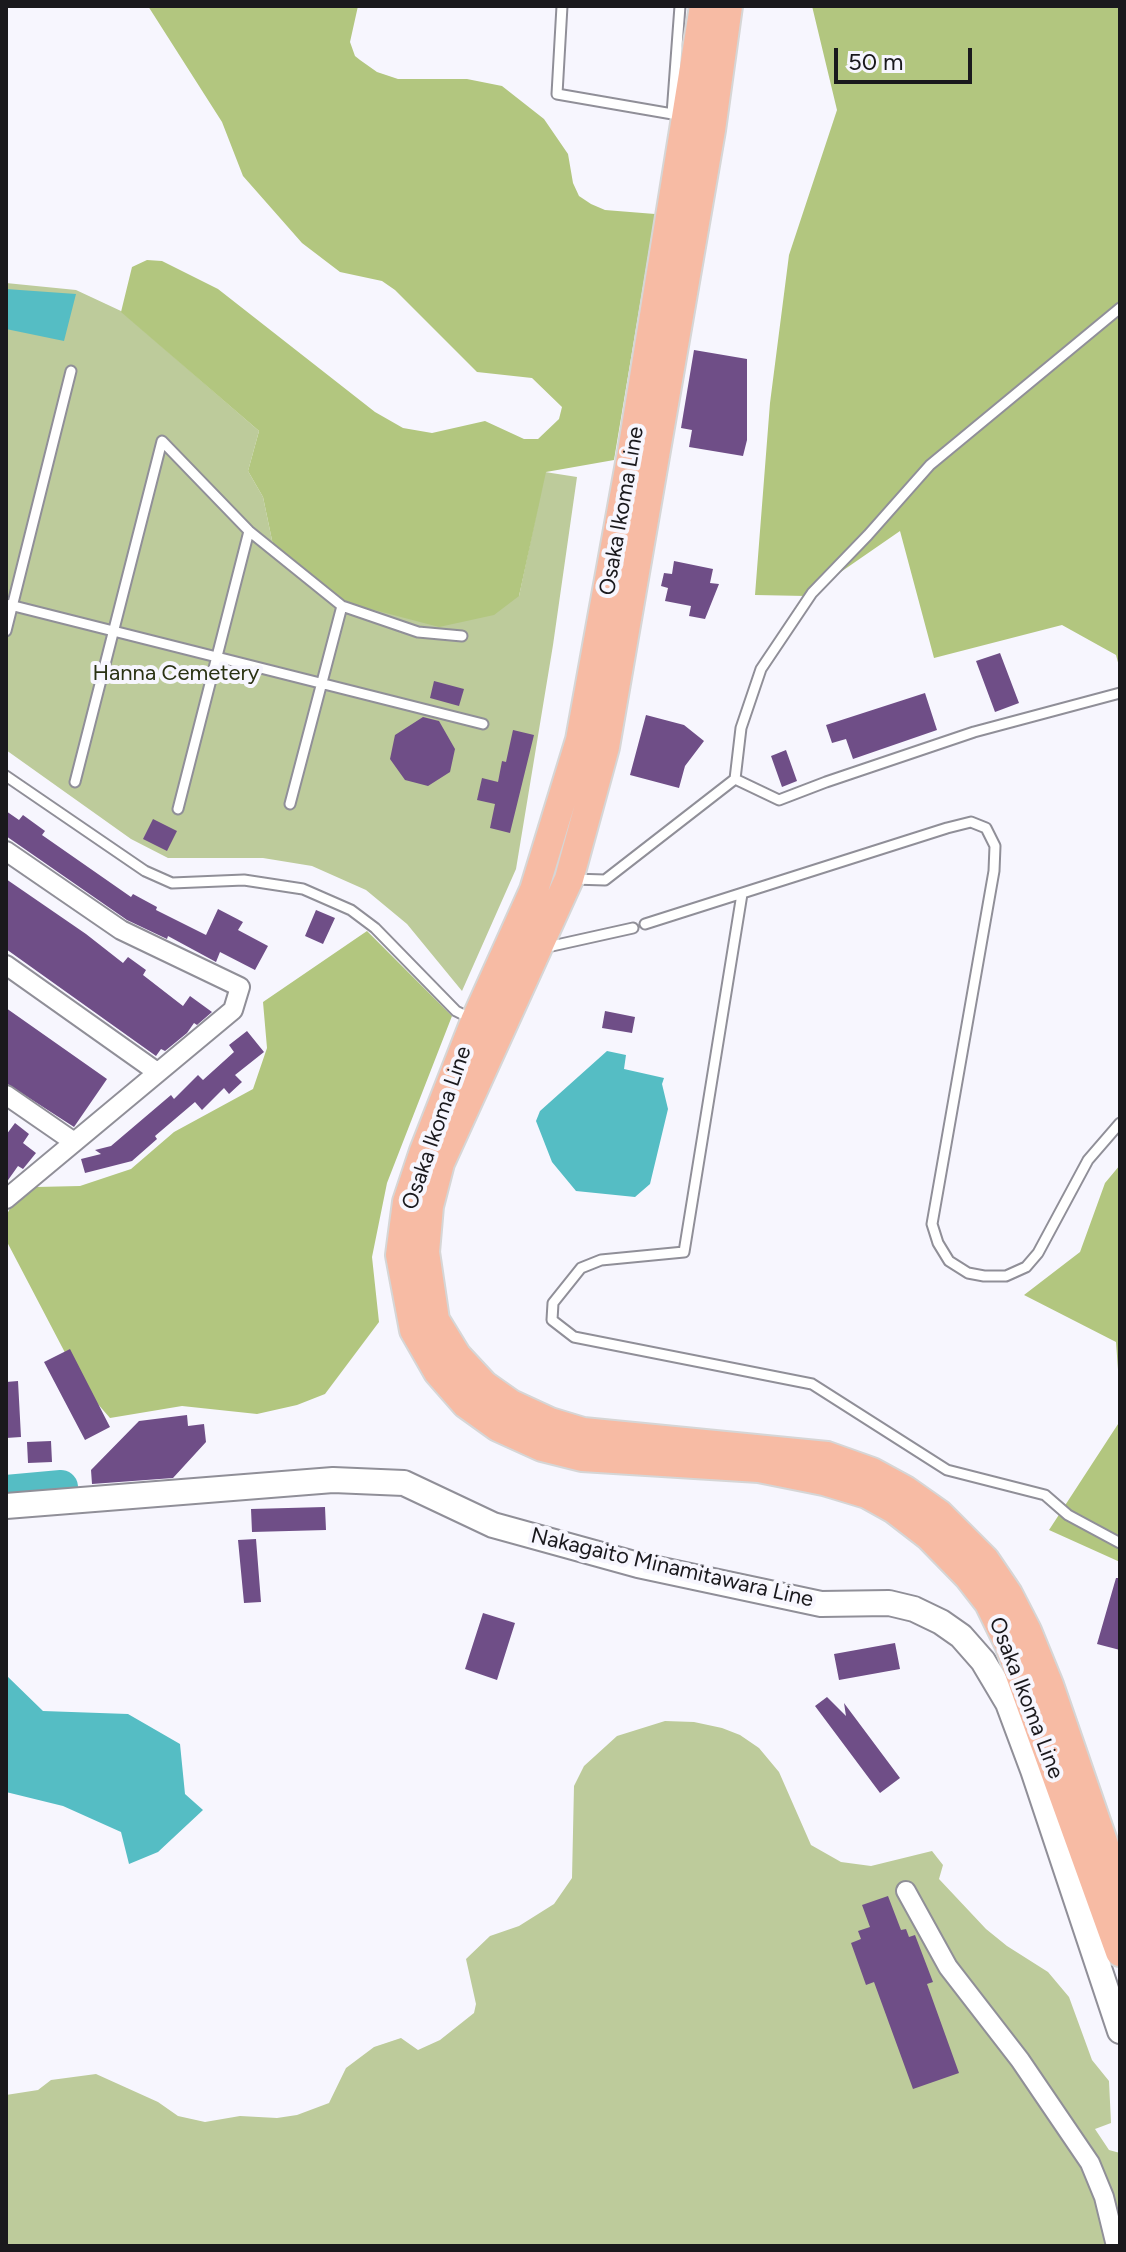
<!DOCTYPE html>
<style>
body{margin:0}
#map{position:relative;width:1126px;height:2252px;overflow:hidden;background:#f7f6fe;font-family:Figtree,sans-serif}
canvas{display:block}
.frame{position:absolute;inset:0;border:8px solid #1a191d;pointer-events:none}
.scale{position:absolute;left:834px;top:48px;width:138px;height:36px;box-sizing:border-box;border:4px solid #1a191d;border-top:0;padding-left:10px;font-size:24px;line-height:28px;white-space:nowrap;color:#1a191d;-webkit-text-stroke:6px #f7f6fe;paint-order:stroke}
</style>
<div id="map">
<canvas width="1126" height="2252"></canvas>
<div class="frame"></div>
<div class="scale">50 m</div>
</div>
<script>
const c = document.querySelector('canvas').getContext('2d');
c.lineJoin = 'round';
function fillPath(path, color) {
  c.fillStyle = color;
  c.fill(path, 'evenodd');
}
function poly(rows) {
  const path = new Path2D();
  for (const r of rows) {
    path.moveTo(r[0], r[1]);
    for (let i = 2; i < r.length; i += 2) path.lineTo(r[i], r[i + 1]);
  }
  return path;
}
function stroke(path, color, width, dash) {
  c.strokeStyle = color;
  c.lineWidth = width;
  c.lineCap = dash ? 'butt' : 'round';
  c.setLineDash(dash || []);
  c.stroke(path);
}
function write(font, color, halo, rows, align = 'center') {
  c.font = font + ' Figtree,sans-serif';
  c.lineWidth = 8;
  c.setLineDash([]);
  c.textBaseline = 'middle';
  c.strokeStyle = halo;
  c.fillStyle = color;
  for (const [text, x, y, turn = 0] of rows) {
    c.save();
    c.translate(x, y);
    c.rotate((+turn || 0) * Math.PI / 180);
    c.textAlign = isNaN(turn) ? turn : align;
    if (halo) c.strokeText(text, 0, 0);
    c.fillText(text, 0, 0);
    c.restore();
  }
}
const green = poly([
 [6,283,76,290,121,311,259,431,248,471,263,497,273,545,519,596,545,472,577,477,553,645,516,869,462,991,407,924,366,890,312,866,263,858,168,858,131,839,6,750],
 [665,1721,694,1722,722,1728,740,1735,759,1748,779,1772,811,1845,841,1862,871,1866,932,1851,943,1865,939,1879,986,1929,1007,1946,1048,1972,1069,1997,1092,2060,1109,2081,1111,2123,1095,2129,1109,2150,1120,2153,1120,2246,6,2246,6,2095,38,2090,51,2080,96,2074,158,2102,178,2116,205,2122,240,2116,277,2118,297,2115,329,2103,346,2068,374,2047,401,2038,418,2050,440,2040,474,2013,476,2004,466,1959,490,1936,519,1926,554,1904,572,1878,574,1786,584,1766,617,1736]
]);
const forest = poly([
 [148,6,358,6,350,42,355,56,360,60,377,72,398,79,467,79,502,86,544,119,568,154,573,183,579,196,591,204,605,210,655,214,614,460,546,472,519,596,494,615,439,627,344,602,273,545,263,497,248,471,259,431,121,312,132,267,147,260,162,261,218,289,375,412,403,428,432,433,485,421,524,439,538,439,559,419,562,407,532,378,477,372,395,290,382,281,340,272,302,243,243,176,222,122],
 [812,6,1120,6,1120,670,1116,655,1062,625,934,658,900,531,806,596,755,595,770,403,789,255,837,110],
 [367,931,452,1016,387,1183,372,1257,379,1322,325,1394,297,1405,257,1414,182,1406,110,1418,83,1387,6,1240,6,1216,13,1203,36,1187,80,1186,131,1169,174,1132,253,1089,267,1048,263,1002],
 [1120,1165,1120,1397,1116,1342,1024,1295,1080,1252,1105,1183],
 [1120,1421,1120,1562,1049,1530]
]);
const water = poly([
 [6,289,76,294,64,341,6,329],
 [607,1051,626,1055,624,1069,664,1078,662,1084,668,1109,650,1184,635,1197,576,1191,552,1162,536,1121,540,1111],
 [6,1675,43,1711,128,1714,180,1744,185,1794,203,1810,158,1852,129,1864,121,1832,63,1806,6,1792]
]);
const river = poly([
 [6,1492,61,1487]
]);
const building = poly([
 [694,350,747,359,747,440,743,456,689,447,692,430,681,428],
 [674,561,713,569,710,583,719,584,705,619,689,616,691,606,665,601,668,588,661,586,664,573,672,574],
 [1000,653,1019,703,995,712,976,661],
 [434,681,464,689,459,706,430,698],
 [925,693,937,730,853,759,846,739,832,743,826,725],
 [646,715,684,725,704,741,685,766,679,788,630,775],
 [423,717,439,721,455,749,450,772,428,786,405,780,390,759,395,735],
 [513,730,534,735,510,833,490,828,495,804,477,800,482,778,498,782,502,761,506,762],
 [786,750,797,781,782,787,771,756],
 [6,811,19,820,23,815,45,831,42,835,131,897,133,894,157,907,156,910,206,935,218,909,243,922,238,930,268,946,255,970,220,952,216,962,168,936,167,939,127,920,6,836],
 [153,819,177,831,167,851,143,839],
 [6,879,86,934,123,963,128,957,146,970,143,975,183,1006,190,996,212,1012,197,1025,194,1023,187,1033,165,1051,161,1049,156,1056,6,949],
 [316,910,335,918,323,944,305,936],
 [6,1008,107,1079,74,1127,6,1083],
 [605,1011,635,1017,632,1033,602,1028],
 [247,1031,264,1052,235,1075,242,1082,229,1094,224,1088,202,1110,195,1102,155,1136,157,1139,132,1161,85,1173,81,1159,101,1154,95,1150,111,1146,171,1095,174,1099,198,1075,203,1080,234,1052,229,1045],
 [15,1123,29,1134,23,1143,36,1153,23,1169,18,1166,6,1183,6,1135],
 [70,1349,110,1427,85,1440,44,1362],
 [18,1381,21,1437,6,1438,6,1382],
 [187,1415,188,1426,204,1424,206,1442,173,1478,92,1484,91,1470,139,1421],
 [51,1441,52,1462,28,1463,27,1442],
 [325,1507,326,1530,252,1532,251,1509],
 [256,1539,261,1602,244,1603,238,1540],
 [1116,1578,1120,1578,1120,1650,1097,1644],
 [483,1613,515,1623,497,1680,465,1669],
 [895,1643,900,1669,839,1680,834,1654],
 [827,1697,846,1716,844,1703,900,1778,880,1793,815,1706],
 [888,1896,901,1930,906,1929,909,1937,915,1935,933,1982,927,1984,959,2073,913,2089,874,1982,866,1985,851,1943,861,1939,858,1931,870,1927,862,1905]
]);
const lane = poly([
 [562,6,557,94,684,116],
 [672,114,680,6],
 [6,604,483,724],
 [6,631,71,371],
 [6,776,145,871,172,883,244,880,303,889,351,910,375,928,456,1011,470,1018],
 [735,779,779,800,826,782,974,732,1120,693],
 [75,782,162,441,249,531,342,606,418,632,462,636],
 [290,804,342,606],
 [178,809,249,531],
 [573,879,605,880,735,779,741,728,761,669,812,593,868,535,930,465,1120,308],
 [742,894,684,1252,601,1260,581,1268,553,1303,552,1320,574,1337,812,1384,947,1470,1045,1495,1068,1515,1120,1543],
 [645,924,947,828,971,822,986,828,995,846,994,871,932,1224,938,1243,949,1261,968,1273,984,1276,1006,1276,1026,1267,1038,1253,1088,1160,1120,1123],
 [543,948,633,928]
]);
const street = poly([
 [6,851,121,930,240,987,233,1010,6,1199],
 [6,965,157,1072],
 [6,1095,74,1142],
 [906,1891,948,1967,1020,2060,1090,2163,1104,2197,1116,2246]
]);
const secondary = poly([
 [6,1506,333,1480,404,1483,493,1525,638,1565,821,1604,889,1603,914,1609,941,1622,961,1636,983,1661,1008,1703,1033,1770,1120,2031]
]);
const primary = poly([
 [704,6,632,452,580,740,534,890,475,1021,424,1151,407,1202,400,1255,414,1330,438,1372,466,1404,498,1427,542,1447,582,1457,759,1468,824,1481,867,1494,894,1509,929,1536,968,1576,989,1603,1009,1644,1120,1952],
 [728,6,711,130,605,747,569,879,440,1163,429,1206,425,1252,435,1320,457,1356,484,1385,511,1404,550,1422,583,1432,827,1456,872,1472,905,1490,939,1514,985,1560,1008,1594,1027,1631,1049,1685,1120,1891]
]);
const streetNames = [
 ["Osaka Ikoma Line",622,511,-80],
 ["Osaka Ikoma Line",437,1128,-71],
 ["Nakagaito Minamitawara Line",672,1568,13],
 ["Osaka Ikoma Line",1026,1698,69]
];
const parkNames = [
 ["Hanna Cemetery",176,674]
];
fillPath(green, '#bdcb9b');
fillPath(forest, '#b2c67f');
fillPath(water, '#55bdc4');
stroke(river, '#55bdc4', 34);
fillPath(building, '#6f4e87');
stroke(lane, '#908f98', 13);
stroke(street, '#908f98', 22);
stroke(secondary, '#908f98', 28);
stroke(primary, '#d6d6d6', 32);
stroke(lane, '#fff', 9);
stroke(street, '#fff', 18);
stroke(secondary, '#fff', 24);
stroke(primary, '#f7bba4', 28);
write('22px', '#1a191d', '#f7f6fe', streetNames);
write('22px', '#2a3213', '#f7f6fe', parkNames);
</script>
